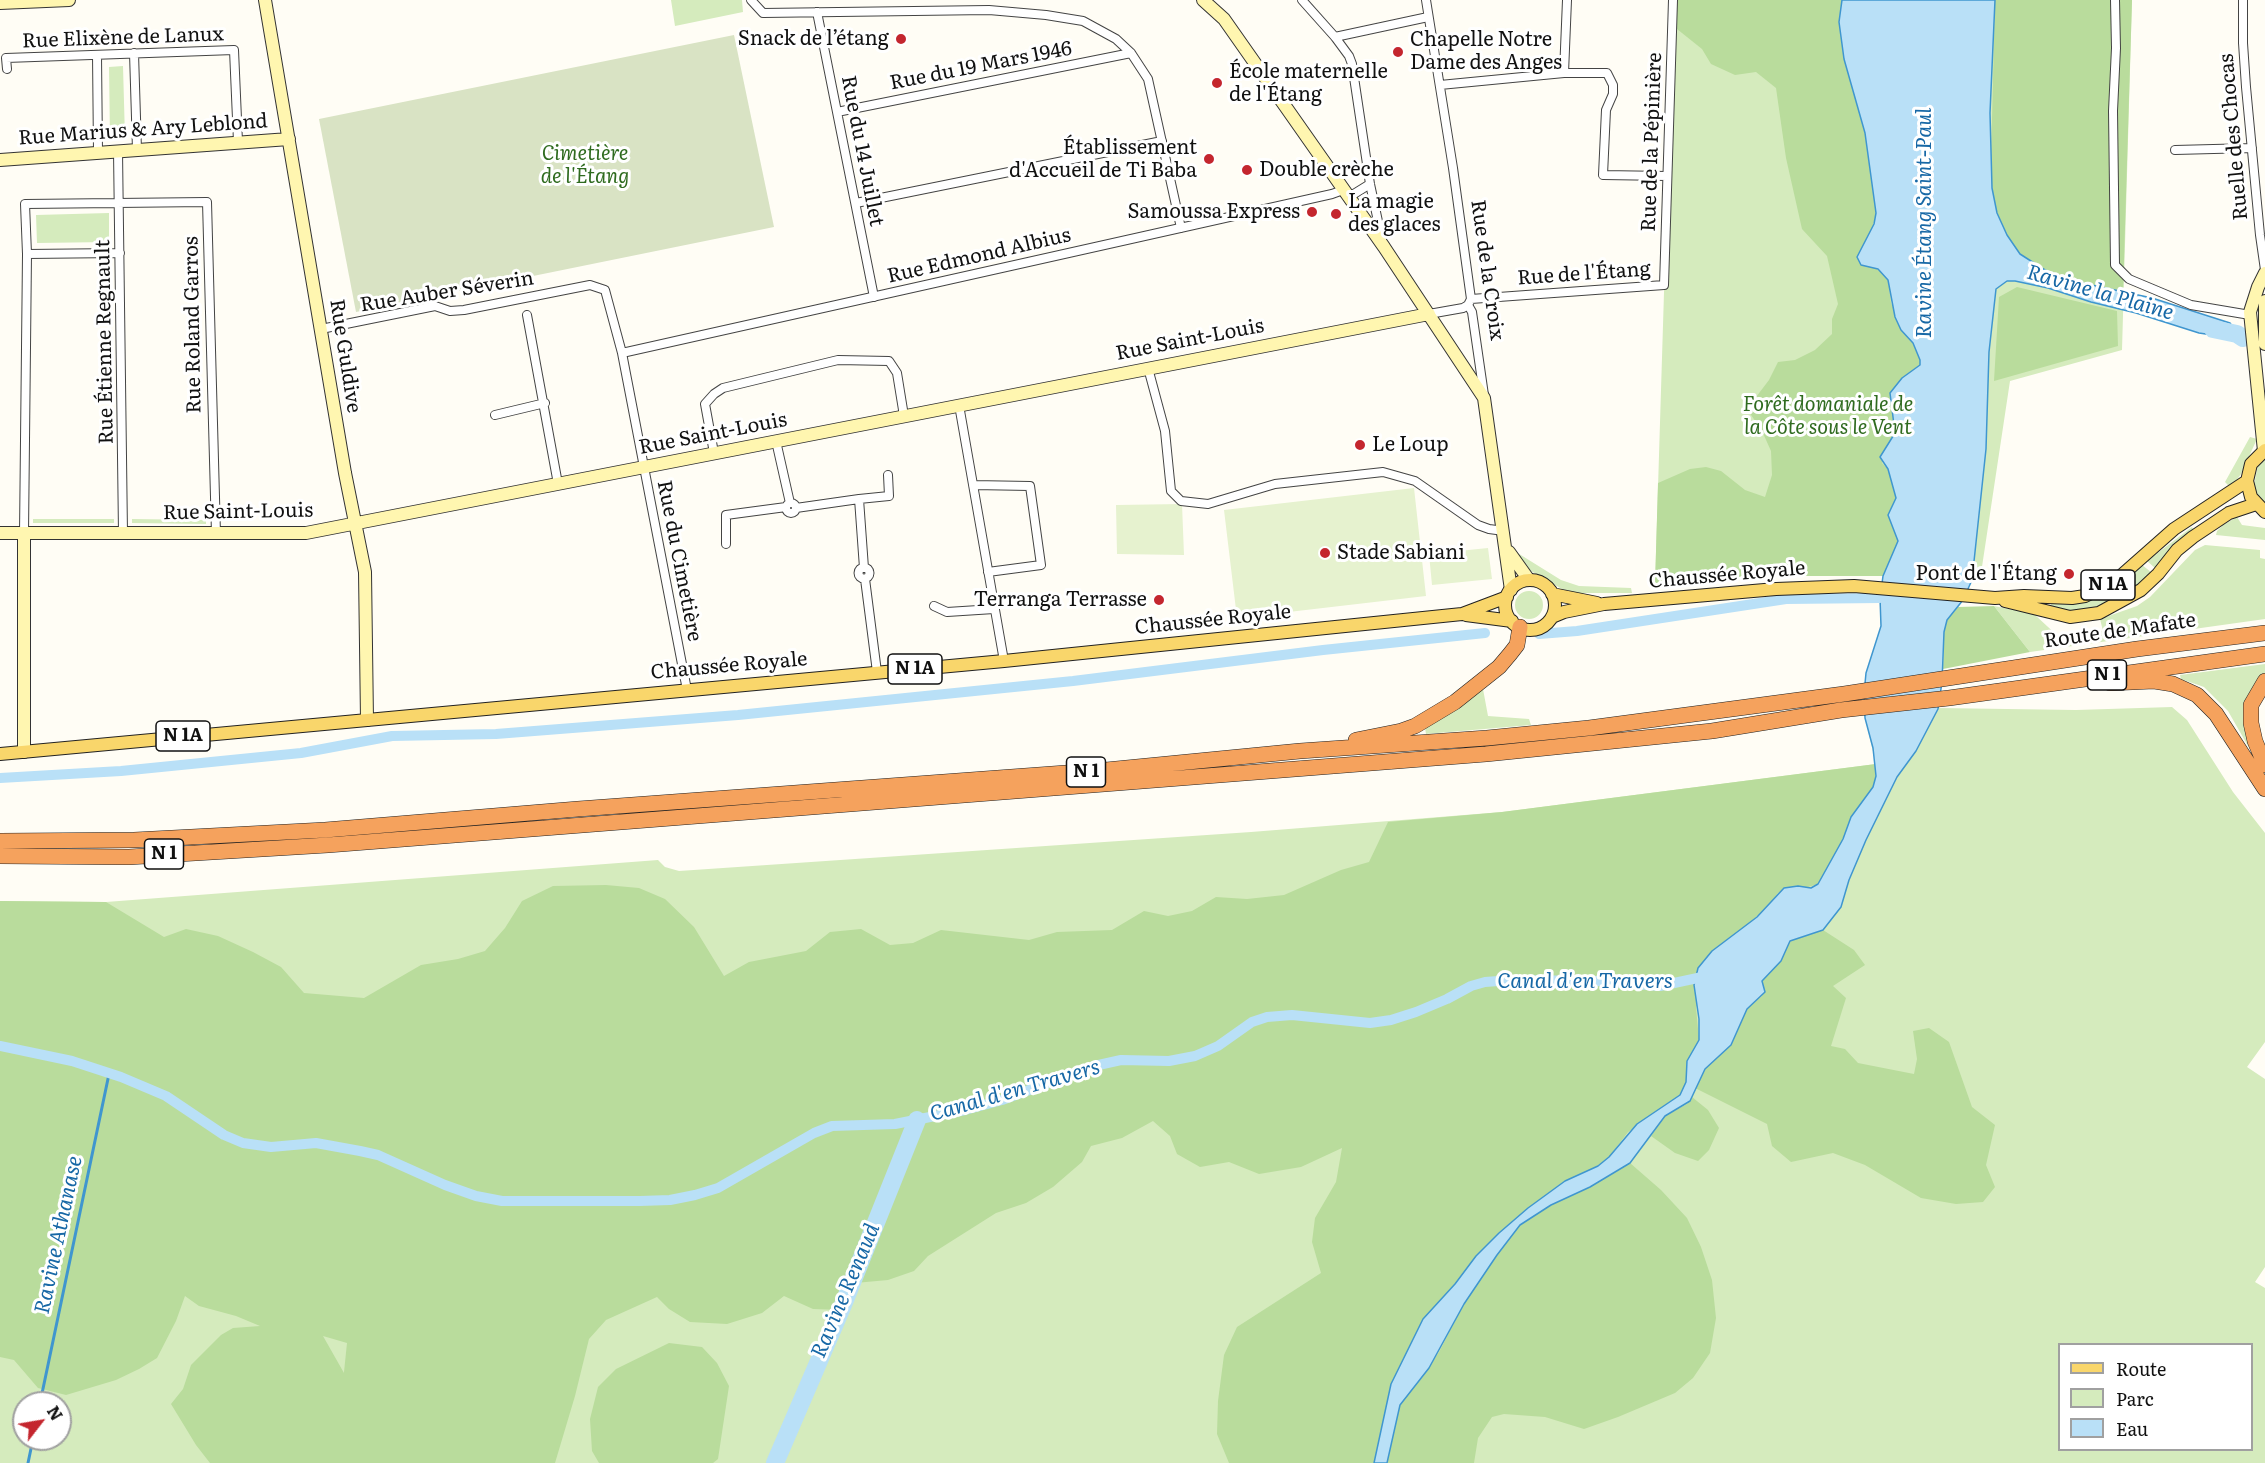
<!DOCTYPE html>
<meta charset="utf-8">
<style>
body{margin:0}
#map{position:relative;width:2265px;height:1463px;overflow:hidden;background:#fffdf5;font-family:Literata,serif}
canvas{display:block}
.legend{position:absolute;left:2058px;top:1343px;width:195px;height:108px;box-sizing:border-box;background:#fff;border:2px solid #a0a0a0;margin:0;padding:8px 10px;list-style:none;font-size:18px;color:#111}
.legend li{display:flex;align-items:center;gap:12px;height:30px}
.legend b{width:30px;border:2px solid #a0a0a0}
.north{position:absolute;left:12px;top:1391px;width:60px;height:60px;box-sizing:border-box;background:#fff;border:2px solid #a0a0a0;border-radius:50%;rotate:59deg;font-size:16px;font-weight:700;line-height:24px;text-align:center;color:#111}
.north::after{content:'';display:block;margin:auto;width:21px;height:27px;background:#c4262e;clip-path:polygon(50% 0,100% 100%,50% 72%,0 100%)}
</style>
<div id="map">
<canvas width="2265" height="1463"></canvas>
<ul class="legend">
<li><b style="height:8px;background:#f9d66b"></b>Route</li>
<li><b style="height:16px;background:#d5ebbd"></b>Parc</li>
<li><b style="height:16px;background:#b9e0f7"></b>Eau</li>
</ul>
<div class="north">N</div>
</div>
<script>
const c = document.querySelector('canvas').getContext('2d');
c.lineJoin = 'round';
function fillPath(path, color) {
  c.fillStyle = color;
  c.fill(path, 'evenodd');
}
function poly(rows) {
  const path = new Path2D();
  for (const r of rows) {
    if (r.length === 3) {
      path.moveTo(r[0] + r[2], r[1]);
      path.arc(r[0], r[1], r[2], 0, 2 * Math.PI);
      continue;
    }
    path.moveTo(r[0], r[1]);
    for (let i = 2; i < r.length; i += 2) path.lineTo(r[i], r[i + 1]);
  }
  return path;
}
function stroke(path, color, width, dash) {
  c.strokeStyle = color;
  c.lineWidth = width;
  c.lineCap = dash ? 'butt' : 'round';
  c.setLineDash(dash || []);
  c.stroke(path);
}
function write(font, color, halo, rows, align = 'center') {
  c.font = font + ' Literata,serif';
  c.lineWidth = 6;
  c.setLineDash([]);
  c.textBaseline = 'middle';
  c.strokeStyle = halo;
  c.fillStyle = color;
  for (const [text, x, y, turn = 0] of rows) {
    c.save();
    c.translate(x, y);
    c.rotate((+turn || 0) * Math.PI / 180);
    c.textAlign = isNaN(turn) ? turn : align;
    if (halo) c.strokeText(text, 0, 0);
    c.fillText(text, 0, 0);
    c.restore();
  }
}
const green = poly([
 [671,0,742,0,743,12,675,26],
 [1673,0,2132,0,2122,350,2010,381,1980,580,1972,580,1963,600,1954,611,1942,647,1941,696,1938,708,2076,710,2172,707,2187,720,2233,792,2265,833,2265,1042,2247,1067,2265,1079,2265,1267,2255,1282,2265,1288,2265,1463,0,1463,0,901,106,902,658,860,665,867,679,871,1251,832,1502,812,1876,764,1865,718,1864,694,1866,673,1881,626,1880,598,1883,576,1750,576,1655,585],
 [2060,1344,2252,1344,2252,1450,2060,1450],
 [24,1403,60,1403,60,1439,24,1439],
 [123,66,125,138,110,139,109,67],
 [109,213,109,242,37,243,36,215],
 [2250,437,2257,439,2241,474,2231,488,2225,482],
 [2265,457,2265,504,2256,493,2254,484,2258,465],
 [2237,517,2242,525,2265,528,2265,540,2216,535,2217,531,2223,525],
 [33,519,114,519,114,523,33,523],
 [132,519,206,520,206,524,132,523],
 [2192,527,2193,529,2173,545,2155,568,2147,561],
 [2205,545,2260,550,2260,558,2265,559,2265,619,2030,652,1994,606,2034,614,2061,639,2103,631,2100,619,2137,606,2150,597,2195,550],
 [1516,552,1561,580,1579,586,1631,588,1632,593,1577,593,1562,589,1524,567],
 [2142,565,2151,572,2138,586,2103,608,2070,613,2050,608,2052,601,2082,602,2096,597,2114,589],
 [1529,605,14],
 [2265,664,2265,675,2261,678,2252,753,2228,711,2204,687,2181,679,2180,675],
 [1483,689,1488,716,1529,719,1531,725,1426,734,1425,728]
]);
const forest = poly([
 [1673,0,1842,0,1839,22,1855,98,1865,133,1876,213,1871,232,1873,267,1883,273,1888,280,1891,303,1907,337,1913,343,1920,360,1920,365,1902,378,1890,393,1895,433,1882,463,1888,469,1896,498,1888,515,1898,541,1883,576,1750,576,1655,585,1658,483,1690,469,1706,467,1721,471,1745,490,1765,497,1772,475,1771,451,1762,431,1747,409,1769,380,1778,362,1795,360,1815,350,1832,334,1832,319,1838,304,1827,256,1802,229,1786,158,1776,88,1756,72,1735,75,1711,64,1702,49,1672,25],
 [1995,0,2132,0,2123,292,2073,281,2045,270,2020,254,2007,235,1997,213,1992,188,1991,158],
 [2017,287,2117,311,2118,346,1994,381,1999,297],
 [1994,606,2030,652,1943,669,1944,632,1947,620,1958,607],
 [1876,764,1876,776,1873,787,1851,817,1843,839,1818,884,1805,888,1797,886,1778,893,1767,907,1739,932,1696,1007,1699,1040,1687,1061,1686,1082,1680,1095,1628,1132,1609,1157,1598,1166,1565,1181,1528,1208,1499,1233,1476,1256,1455,1284,1423,1319,1391,1384,1374,1463,1229,1463,1217,1434,1218,1401,1224,1355,1237,1327,1321,1273,1312,1242,1315,1218,1336,1182,1342,1148,1301,1167,1259,1174,1229,1162,1200,1167,1177,1154,1170,1136,1153,1121,1122,1138,1091,1146,1082,1162,1053,1187,1026,1203,996,1213,928,1256,914,1271,888,1280,855,1283,841,1310,813,1309,784,1296,762,1313,727,1324,690,1322,669,1309,657,1297,606,1320,589,1339,575,1396,555,1463,210,1463,196,1445,171,1404,183,1389,191,1365,221,1335,233,1328,260,1326,236,1316,199,1306,185,1296,176,1321,157,1358,139,1369,116,1380,66,1395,38,1388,14,1360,0,1357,0,901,106,902,164,937,186,929,218,936,253,952,281,967,304,993,364,998,421,965,458,959,485,951,505,928,522,901,553,886,606,885,639,888,665,899,694,927,724,976,749,962,806,951,830,932,861,929,890,945,913,943,941,930,1029,940,1057,932,1112,930,1144,911,1168,916,1192,911,1216,897,1247,899,1284,895,1341,870,1369,862,1388,822,1502,812],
 [323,1336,347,1343,344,1372,344,1373],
 [1823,930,1854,950,1865,965,1833,986,1846,998,1831,1046,1845,1049,1858,1063,1914,1074,1917,1059,1913,1031,1929,1028,1949,1042,1972,1107,1995,1125,1986,1165,1995,1187,1983,1202,1956,1204,1921,1198,1865,1165,1833,1153,1791,1162,1772,1146,1767,1124,1695,1088,1705,1069,1731,1045,1747,1009,1762,996,1764,989,1762,981,1781,961,1790,941],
 [1692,1097,1708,1110,1719,1128,1709,1150,1698,1161,1675,1153,1651,1136,1665,1116,1687,1104],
 [1630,1163,1661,1190,1687,1218,1701,1247,1712,1280,1716,1318,1710,1353,1693,1378,1675,1393,1618,1417,1584,1429,1545,1417,1504,1414,1492,1417,1478,1438,1474,1463,1387,1463,1400,1405,1406,1395,1422,1378,1439,1352,1464,1304,1497,1255,1520,1225,1551,1205,1590,1187],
 [669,1343,702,1347,717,1363,729,1386,718,1459,713,1463,599,1463,592,1451,590,1419,598,1387,616,1369]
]);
const cemetery = poly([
 [734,35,774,227,356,312,319,119]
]);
const pitch = poly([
 [1414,488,1426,596,1237,618,1224,510],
 [1182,504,1184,555,1117,554,1116,505],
 [1488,548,1492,579,1432,585,1429,554]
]);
const water = poly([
 [1842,0,1995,0,1990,113,1992,188,1997,213,2007,235,2020,254,2045,270,2073,281,2152,298,2230,323,2237,334,2226,337,2199,333,2136,313,2091,302,2048,288,2015,281,2007,281,1996,289,1989,352,1986,449,1972,580,1963,600,1947,620,1944,632,1942,682,1938,709,1916,751,1897,777,1866,840,1849,880,1841,907,1823,930,1790,941,1781,961,1762,981,1765,992,1747,1009,1731,1045,1705,1069,1690,1101,1665,1116,1630,1163,1590,1187,1551,1205,1520,1225,1497,1255,1464,1304,1429,1368,1400,1405,1387,1463,1374,1463,1391,1384,1423,1319,1455,1284,1476,1256,1499,1233,1528,1208,1565,1181,1598,1166,1609,1157,1637,1124,1680,1095,1686,1082,1687,1061,1699,1040,1699,1019,1694,985,1698,968,1712,951,1757,917,1784,888,1798,886,1811,888,1818,884,1843,839,1851,817,1873,787,1876,776,1873,748,1865,718,1864,694,1866,673,1881,626,1880,598,1883,576,1898,541,1888,515,1896,498,1888,469,1880,457,1895,433,1890,393,1902,378,1920,365,1920,360,1913,343,1901,330,1895,317,1888,280,1878,269,1861,265,1857,257,1874,224,1876,213,1865,133,1844,59,1839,22,1842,0]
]);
const stream = poly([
 [40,1403,109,1074],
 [28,1463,33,1439]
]);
const canal = poly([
 [1539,634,1577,631,1786,599,1880,598],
 [0,778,121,771,301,753,392,736,496,734,738,715,1073,681,1323,650,1485,633],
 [0,1046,72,1061,121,1077,166,1096,224,1135,243,1143,271,1147,316,1143,360,1151,378,1155,445,1185,476,1196,502,1201,640,1201,670,1200,695,1195,718,1188,814,1133,832,1126,895,1124,965,1110,1002,1100,1094,1066,1121,1060,1169,1061,1195,1056,1218,1046,1252,1022,1267,1017,1292,1015,1370,1023,1391,1020,1416,1012,1447,999,1471,986,1485,982,1512,980,1597,981,1660,986,1707,976]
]);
const river = poly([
 [2213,329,2237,334,2243,338],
 [775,1463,843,1305,917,1120]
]);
const street = poly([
 [751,0,763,13,989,10,1046,15,1083,21,1116,39,1131,53,1148,79,1181,228],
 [1302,0,1335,37,1349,56,1352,64,1370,184,1382,240],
 [1426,0,1453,168,1471,299,1468,305,1472,312,1484,395],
 [2115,0,2116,48,2113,111,2115,265,2129,279,2191,305,2250,315],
 [2243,0,2243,43,2246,87,2260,235,2265,270],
 [817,12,874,297],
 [1335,37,1428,17],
 [134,53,137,150],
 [97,55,98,152],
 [7,69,6,58,234,50,238,142],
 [1564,73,1567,0],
 [1440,85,1564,73,1607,73,1613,85,1613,94,1606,110,1603,175,1667,176],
 [837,112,1131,53],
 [2175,150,2252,148],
 [118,151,123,533],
 [1349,197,1370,184],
 [856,203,1162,141],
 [27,254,120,253],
 [1471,299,1664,285,1673,0],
 [1429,314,1463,308,1468,305],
 [527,315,558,484],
 [321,329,435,306,450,311,464,310,590,285,605,290,622,353,687,690],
 [622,353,1332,194,1343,190],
 [1148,368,1165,431,1171,491,1181,501,1208,504,1275,484,1383,472,1415,481,1478,525,1489,529,1504,531],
 [959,405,1004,661],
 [495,415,545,403],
 [776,441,790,503],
 [714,453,705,404,714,394,723,388,838,360,889,361,897,373,904,416],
 [973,485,1030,486,1041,565,988,572],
 [859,499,889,496,888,475],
 [791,508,5],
 [796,508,859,499,864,568],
 [24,533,27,254,25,204,207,202,216,534],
 [726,544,726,515,786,507],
 [864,573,5.5],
 [865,579,877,672],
 [934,606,947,612,994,609]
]);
const secondary = poly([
 [265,0,345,473,365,572,367,720],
 [1203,0,1224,19,1384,247,1484,398,1511,590],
 [0,3,69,0],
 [0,160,289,139],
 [2265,301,2265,344],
 [2264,451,2250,312,2258,287,2265,273],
 [0,533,306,533,1429,314],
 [1509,552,1529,580],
 [24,752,24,533]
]);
const primary = poly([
 [2265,450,2251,464,2247,481,2251,497,2265,512],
 [1530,605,25],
 [1552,594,1597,603],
 [2005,601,2070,617,2099,613,2141,590,2158,574,2177,550,2193,537,2229,513,2256,504],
 [1466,615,1512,621],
 [1552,617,1564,612,1604,604,1776,589,1854,586,1995,598,2024,596,2072,598,2085,596,2114,582,2174,529,2247,481],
 [0,754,1004,661,1462,614,1507,597]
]);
const highway = poly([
 [2265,681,2251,705,2251,723,2255,741,2265,765],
 [2110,683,2154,681,2173,684,2197,695,2216,714,2265,789],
 [1356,740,1401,731,1415,726,1455,702,1499,667,1510,654,1517,645,1520,627],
 [0,841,134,840,325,830,578,809,1106,770,1300,751,1487,738,1589,728,1844,694,2137,649,2265,633],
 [0,856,129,857,328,845,1486,754,1712,731,1841,710,1949,698,2265,654]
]);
const markers = [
 [901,39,6,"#c4262e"],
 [1398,52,6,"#c4262e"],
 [1217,83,6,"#c4262e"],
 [1209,159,6,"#c4262e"],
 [1247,170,6,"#c4262e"],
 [1312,212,6,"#c4262e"],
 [1336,214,6,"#c4262e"],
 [1360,445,6,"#c4262e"],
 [1325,553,6,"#c4262e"],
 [2069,574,6,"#c4262e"],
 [1159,600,6,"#c4262e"]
];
const shields = [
 [2108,585,54],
 [915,669,54],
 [2107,675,39],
 [183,736,54],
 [1086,772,39],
 [164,854,39]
];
const shieldNames = [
 ["N 1A",2108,585],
 ["N 1A",915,669],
 ["N 1",2107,675],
 ["N 1A",183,736],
 ["N 1",1086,772],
 ["N 1",164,854]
];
const streetNames = [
 ["Rue Elixène de Lanux",123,38,-2],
 ["Rue du 19 Mars 1946",981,66,-11],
 ["Rue Marius & Ary Leblond",143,130,-4],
 ["Ruelle des Chocas",2234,137,-95],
 ["Rue de la Pépinière",1652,142,-88],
 ["Rue du 14 Juillet",862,151,79],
 ["Rue Edmond Albius",979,256,-13],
 ["Rue de la Croix",1487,270,82],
 ["Rue de l'Étang",1584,274,-4],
 ["Rue Auber Séverin",447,292,-9],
 ["Rue Roland Garros",193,325,-91],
 ["Rue Saint-Louis",1190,340,-11],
 ["Rue Étienne Regnault",105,342,-91],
 ["Rue Guldive",345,356,81],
 ["Rue Saint-Louis",713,434,-11],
 ["Rue Saint-Louis",238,512,-1],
 ["Rue du Cimetière",679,561,79],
 ["Chaussée Royale",1727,575,-5],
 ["Chaussée Royale",1213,620,-6],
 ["Route de Mafate",2120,631,-8],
 ["Chaussée Royale",729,666,-5]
];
const poiNames = [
 ["Snack de l’étang",889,39,"right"],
 ["Chapelle Notre",1410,40],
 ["Dame des Anges",1410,63],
 ["École maternelle",1229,72],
 ["de l'Étang",1229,95],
 ["Établissement",1197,148,"right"],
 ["d'Accueil de Ti Baba",1197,171,"right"],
 ["Double crèche",1259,170],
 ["La magie",1348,202],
 ["des glaces",1348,225],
 ["Samoussa Express",1300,212,"right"],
 ["Le Loup",1372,445],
 ["Stade Sabiani",1337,553],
 ["Pont de l'Étang",2057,574,"right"],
 ["Terranga Terrasse",1147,600,"right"]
];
const parkNames = [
 ["Cimetière",585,154],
 ["de l'Étang",585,177],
 ["Forêt domaniale de",1828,405],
 ["la Côte sous le Vent",1828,428]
];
const waterNames = [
 ["Ravine Étang Saint-Paul",1925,223,-90],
 ["Ravine la Plaine",2100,293,16],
 ["Canal d'en Travers",1585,982],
 ["Canal d'en Travers",1015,1091,-16],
 ["Ravine Athanase",59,1235,-78],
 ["Ravine Renaud",846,1291,-67]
];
fillPath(green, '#d5ebbd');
fillPath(forest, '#b9dc9c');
fillPath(cemetery, '#d9e3c4');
fillPath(pitch, '#e6f2cf');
fillPath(water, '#b9e0f7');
stroke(water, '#3f96cf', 1.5);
stroke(stream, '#3f96cf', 3);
stroke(canal, '#b9e0f7', 10);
stroke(river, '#b9e0f7', 18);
stroke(street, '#444', 10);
stroke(secondary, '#333', 14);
stroke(primary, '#222', 14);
stroke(highway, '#222', 16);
stroke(street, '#fff', 8);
stroke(secondary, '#fff6b0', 12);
stroke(primary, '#f9d66b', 12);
stroke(highway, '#f5a25d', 15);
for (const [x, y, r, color] of markers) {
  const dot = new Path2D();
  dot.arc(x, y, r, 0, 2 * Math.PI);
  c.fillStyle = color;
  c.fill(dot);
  stroke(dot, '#fff', 2);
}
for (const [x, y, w] of shields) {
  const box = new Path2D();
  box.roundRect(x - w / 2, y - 15, w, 30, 4.5);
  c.fillStyle = '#fff';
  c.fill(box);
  stroke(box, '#111', 1.5);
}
write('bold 18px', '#111', null, shieldNames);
write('20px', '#111', '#fff', streetNames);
write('20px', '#111', '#fff', poiNames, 'left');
write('italic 20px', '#2f6b1f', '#fff', parkNames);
write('italic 21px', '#1768a6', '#fff', waterNames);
</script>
